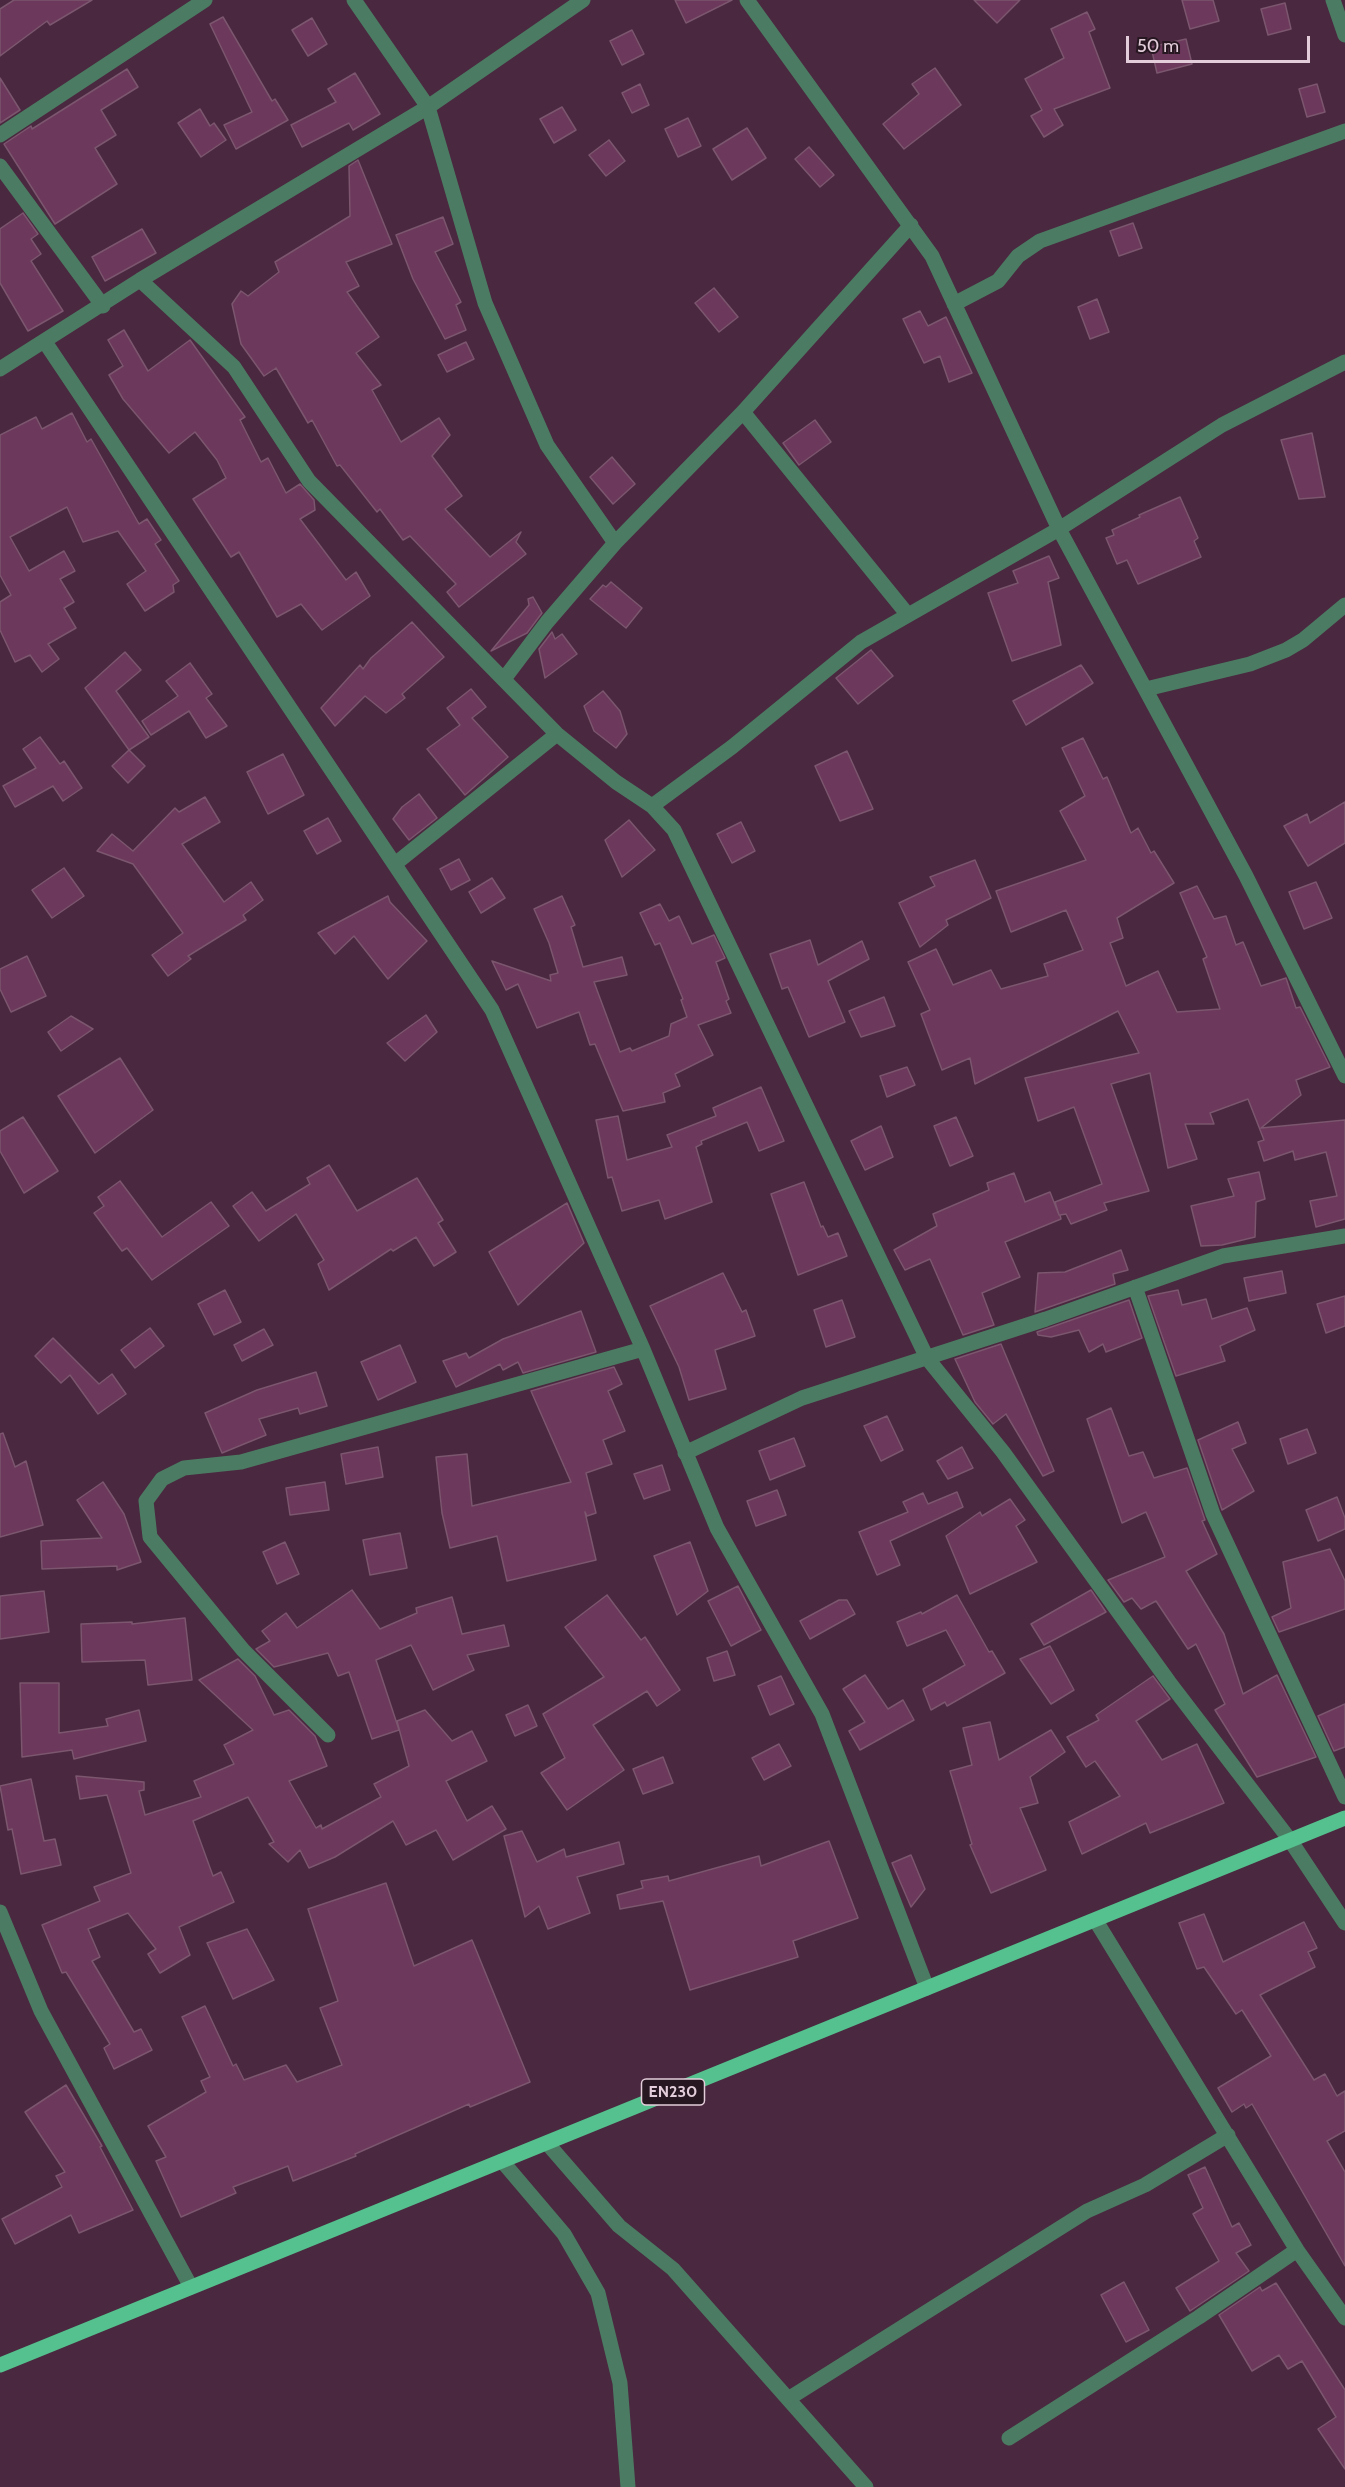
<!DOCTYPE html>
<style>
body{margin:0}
#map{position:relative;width:1345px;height:2487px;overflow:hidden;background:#4a283f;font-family:Cabin,sans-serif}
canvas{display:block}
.scale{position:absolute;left:1126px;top:36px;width:184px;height:27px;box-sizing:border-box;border:3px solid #e3cdda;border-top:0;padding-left:8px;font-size:18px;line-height:21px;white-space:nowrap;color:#e3cdda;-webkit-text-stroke:4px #261721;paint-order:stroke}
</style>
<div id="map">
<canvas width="1345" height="2487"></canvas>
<div class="scale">50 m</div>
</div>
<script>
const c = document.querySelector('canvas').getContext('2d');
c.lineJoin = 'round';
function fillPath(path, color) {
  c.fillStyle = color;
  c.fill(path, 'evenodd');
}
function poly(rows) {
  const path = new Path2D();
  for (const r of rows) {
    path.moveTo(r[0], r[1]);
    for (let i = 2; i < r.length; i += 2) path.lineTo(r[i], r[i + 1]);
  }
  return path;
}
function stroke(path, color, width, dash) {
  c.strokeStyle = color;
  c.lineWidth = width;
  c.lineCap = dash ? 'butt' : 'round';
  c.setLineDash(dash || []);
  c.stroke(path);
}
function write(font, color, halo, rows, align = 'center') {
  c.font = font + ' Cabin,sans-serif';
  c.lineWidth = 6;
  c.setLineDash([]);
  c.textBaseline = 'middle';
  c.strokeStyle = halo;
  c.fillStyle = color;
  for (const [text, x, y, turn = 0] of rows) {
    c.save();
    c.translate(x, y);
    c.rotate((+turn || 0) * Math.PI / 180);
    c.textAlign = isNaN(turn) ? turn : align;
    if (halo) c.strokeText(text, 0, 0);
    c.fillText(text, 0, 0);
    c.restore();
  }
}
const building = poly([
 [14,0,92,0,50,25,47,21,0,56,0,9,14,0],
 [675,0,732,0,686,23,675,0],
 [974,0,1020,0,997,23,974,0],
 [1182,0,1213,0,1219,21,1190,29,1182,0],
 [1285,3,1291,29,1268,35,1261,9,1285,3],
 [1087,12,1095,29,1089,32,1110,88,1054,109,1063,125,1044,137,1031,116,1042,110,1025,79,1064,58,1051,29,1087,12],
 [223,17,272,101,275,99,288,120,236,149,224,125,252,112,210,24,223,17],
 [312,18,327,44,308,56,292,30,312,18],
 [632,30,644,54,622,65,610,41,632,30],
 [1186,39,1192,64,1157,73,1151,47,1186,39],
 [935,68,961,105,904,149,883,124,919,94,912,84,935,68],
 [127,69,138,87,101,110,116,135,95,148,117,184,55,224,4,144,31,126,32,129,127,69],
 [355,73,380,114,353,130,349,123,302,147,291,125,336,102,328,89,355,73],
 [0,78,20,110,0,123,0,78],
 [640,84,649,105,632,113,622,93,640,84],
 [1317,84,1325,112,1307,117,1299,89,1317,84],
 [562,107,576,130,554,143,540,119,562,107],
 [200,109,210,126,214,123,226,140,201,157,178,123,200,109],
 [688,118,701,146,678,157,665,129,688,118],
 [747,128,766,158,732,180,713,149,747,128],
 [609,140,625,161,606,176,589,155,609,140],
 [809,147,834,175,820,187,795,159,809,147],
 [358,160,392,244,346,262,359,286,347,292,379,337,356,353,381,385,372,390,401,442,439,418,450,435,432,456,462,496,445,509,490,557,521,532,516,542,526,554,459,607,447,592,456,584,410,536,403,540,380,509,377,512,340,465,337,466,312,420,308,423,276,368,264,376,241,344,232,304,241,291,248,296,279,272,275,262,350,216,349,166,358,160],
 [23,213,38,234,31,239,41,254,31,261,63,311,28,331,0,283,0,229,23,213],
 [443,217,453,244,435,252,461,302,456,305,466,330,445,339,413,279,396,235,443,217],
 [1133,223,1142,248,1119,256,1110,231,1133,223],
 [142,229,156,253,105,281,92,257,142,229],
 [714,288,738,317,719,332,695,303,714,288],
 [1097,299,1109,332,1090,339,1078,307,1097,299],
 [920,311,928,326,946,317,972,373,949,382,940,356,924,363,903,319,920,311],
 [124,330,148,371,190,340,245,417,240,420,261,462,268,458,286,493,300,484,314,500,315,510,300,519,346,580,356,572,370,596,322,630,301,604,277,617,239,552,231,557,193,499,226,478,217,460,195,432,169,453,123,399,109,375,123,366,108,340,124,330],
 [466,342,474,359,447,372,438,355,466,342],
 [72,413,87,442,91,439,139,524,147,519,161,540,155,544,179,581,173,585,174,592,145,611,127,584,146,571,118,531,83,542,67,507,10,537,29,571,64,551,75,571,60,579,74,602,64,608,76,628,48,644,59,659,42,672,30,655,15,662,0,630,0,602,11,595,0,575,0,435,36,417,42,429,72,413],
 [815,420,831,442,799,465,783,443,815,420],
 [1312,433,1325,497,1299,499,1281,440,1312,433],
 [612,457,635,484,613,504,590,477,612,457],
 [1180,497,1198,538,1194,541,1201,557,1138,584,1127,560,1117,564,1106,538,1114,535,1112,530,1140,517,1139,515,1180,497],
 [1049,556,1059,578,1048,582,1061,645,1012,661,988,593,1018,583,1013,571,1049,556],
 [611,582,642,608,626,628,590,599,603,585,606,587,611,582],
 [533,597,542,613,527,633,491,651,529,605,528,599,533,597],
 [412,622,444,657,402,694,405,698,386,713,365,696,335,726,321,708,360,665,363,669,371,658,412,622],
 [552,632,555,639,562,634,577,654,545,678,539,649,552,632],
 [871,650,893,676,858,704,836,678,871,650],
 [125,652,141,670,116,691,149,737,129,750,85,688,125,652],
 [190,663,212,694,206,698,227,726,206,738,189,711,151,735,142,721,178,696,166,681,190,663],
 [1081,665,1093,683,1026,725,1013,701,1081,665],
 [471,689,486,707,472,718,508,757,465,795,427,749,460,725,447,708,471,689],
 [603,691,620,711,627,734,616,748,594,731,584,706,603,691],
 [40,737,60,764,64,761,82,788,63,801,53,786,15,807,3,786,36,768,23,749,40,737],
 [1083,738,1103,779,1107,777,1131,833,1138,828,1151,853,1154,851,1174,883,1117,918,1123,938,1110,943,1126,986,1158,971,1177,1012,1220,1009,1203,959,1207,957,1180,893,1197,886,1214,919,1226,916,1236,945,1243,942,1261,986,1286,978,1296,1008,1300,1007,1330,1067,1296,1080,1301,1095,1261,1128,1345,1120,1345,1219,1316,1227,1310,1201,1337,1196,1326,1152,1295,1160,1293,1151,1264,1161,1258,1142,1264,1140,1248,1099,1210,1113,1214,1124,1185,1124,1197,1159,1168,1168,1150,1073,1111,1084,1149,1191,1104,1203,1107,1210,1071,1224,1066,1214,1060,1215,1061,1219,1005,1242,1020,1277,982,1293,994,1325,963,1335,930,1259,905,1270,894,1250,937,1226,933,1214,989,1190,987,1183,1014,1173,1025,1202,1050,1192,1059,1215,1055,1202,1102,1184,1074,1107,1038,1121,1025,1078,1139,1053,1118,1011,975,1084,970,1058,942,1070,921,1014,930,1010,908,962,936,949,953,985,991,970,1001,989,1048,976,1044,964,1083,950,1066,910,1011,932,996,891,1086,860,1060,811,1085,796,1062,748,1083,738],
 [129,750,145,766,128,783,112,766,129,750],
 [847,751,873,809,840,821,815,766,847,751],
 [283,754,304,795,268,814,247,772,283,754],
 [419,794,437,818,409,840,393,819,402,807,419,794],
 [205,797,220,822,182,844,224,902,251,882,263,900,243,915,246,920,188,956,191,959,168,976,152,955,183,933,133,864,97,851,112,834,133,851,175,808,179,812,205,797],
 [1345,802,1345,843,1308,866,1284,826,1307,814,1310,823,1345,802],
 [328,818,341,841,317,854,304,831,328,818],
 [629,820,655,850,622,877,605,840,629,820],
 [741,822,755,851,732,863,717,834,741,822],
 [459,859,470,880,451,890,440,869,459,859],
 [975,860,991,898,946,920,948,925,920,947,899,903,935,886,930,877,975,860],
 [64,868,84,896,52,918,32,890,64,868],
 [492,878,505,898,481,913,469,892,492,878],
 [1316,882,1332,918,1304,929,1289,892,1316,882],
 [388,896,390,902,427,941,388,979,354,936,335,954,318,933,388,896],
 [562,896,575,925,571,927,583,967,622,957,627,975,594,982,620,1052,630,1048,632,1051,669,1036,671,1024,687,1017,681,1000,683,999,660,943,655,945,640,913,660,904,669,921,679,916,692,944,714,935,725,958,716,962,729,999,726,1001,731,1013,698,1025,713,1055,675,1074,680,1086,663,1093,665,1102,623,1111,595,1044,590,1045,579,1012,537,1028,518,984,506,990,492,961,551,981,550,975,558,973,549,943,534,909,562,896],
 [810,940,818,965,862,941,869,959,828,981,845,1022,809,1037,788,987,782,989,770,954,810,940],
 [27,956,46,996,11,1012,0,989,0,969,27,956],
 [884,997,895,1026,861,1037,849,1011,884,997],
 [426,1015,437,1032,405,1061,387,1043,426,1015],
 [71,1016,93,1029,61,1051,48,1032,71,1016],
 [120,1058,153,1110,95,1153,58,1096,120,1058],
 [907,1067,915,1085,887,1097,880,1076,907,1067],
 [761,1087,784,1141,759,1151,747,1122,701,1141,702,1144,696,1147,712,1202,665,1219,659,1200,622,1211,612,1177,608,1178,596,1120,618,1116,627,1160,672,1147,667,1135,716,1116,713,1108,761,1087],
 [23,1117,58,1171,24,1193,0,1151,0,1131,23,1117],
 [956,1117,973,1156,950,1166,934,1126,956,1117],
 [881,1126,893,1157,865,1170,851,1141,881,1126],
 [329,1165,357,1211,417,1178,443,1220,438,1223,456,1252,434,1266,416,1237,393,1251,391,1249,329,1290,318,1264,324,1260,296,1214,259,1241,233,1206,252,1192,266,1211,310,1184,307,1178,329,1165],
 [1259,1172,1265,1199,1256,1202,1255,1237,1222,1245,1201,1246,1191,1206,1234,1196,1228,1179,1259,1172],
 [120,1181,162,1237,211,1202,229,1226,152,1280,127,1248,122,1251,94,1213,104,1206,98,1197,120,1181],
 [804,1182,821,1227,823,1226,828,1237,838,1233,847,1256,798,1275,771,1194,804,1182],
 [567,1203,584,1243,518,1305,489,1252,567,1203],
 [1121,1250,1128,1270,1113,1274,1115,1284,1035,1312,1038,1273,1065,1272,1121,1250],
 [1282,1271,1286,1293,1249,1301,1244,1278,1282,1271],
 [723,1273,742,1312,746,1310,755,1336,715,1350,726,1389,689,1400,679,1367,650,1306,723,1273],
 [225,1290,241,1322,214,1335,198,1304,225,1290],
 [1178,1290,1182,1305,1206,1299,1212,1319,1247,1308,1255,1330,1220,1346,1225,1361,1176,1376,1148,1296,1178,1290],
 [1345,1296,1345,1326,1326,1333,1317,1304,1345,1296],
 [842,1300,855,1337,826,1347,814,1310,842,1300],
 [1129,1300,1142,1338,1106,1352,1103,1344,1089,1352,1079,1330,1051,1337,1038,1335,1037,1332,1129,1300],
 [581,1311,596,1352,523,1373,518,1362,503,1370,500,1364,456,1387,443,1361,466,1353,469,1358,503,1339,581,1311],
 [150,1328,164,1346,135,1368,121,1350,150,1328],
 [264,1329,273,1345,242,1361,234,1345,264,1329],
 [53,1338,99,1384,112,1374,126,1394,98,1414,70,1375,61,1383,35,1356,53,1338],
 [1001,1344,1054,1471,1043,1476,1006,1414,993,1424,975,1402,955,1359,1001,1344],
 [400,1345,416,1382,378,1400,361,1362,400,1345],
 [614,1367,622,1384,608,1391,625,1431,603,1440,612,1464,586,1473,596,1513,587,1516,585,1512,596,1560,507,1581,497,1536,450,1548,442,1513,436,1457,467,1454,472,1506,571,1482,531,1391,614,1367],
 [316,1372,327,1406,300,1414,298,1408,259,1419,266,1435,222,1453,205,1413,257,1390,316,1372],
 [1111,1408,1129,1456,1143,1452,1154,1478,1187,1468,1205,1520,1202,1521,1217,1554,1186,1571,1224,1634,1243,1694,1277,1675,1316,1757,1257,1777,1215,1710,1225,1704,1196,1644,1188,1649,1156,1601,1141,1609,1132,1598,1124,1602,1108,1580,1165,1557,1146,1512,1122,1523,1087,1419,1111,1408],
 [887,1416,903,1450,881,1461,864,1426,887,1416],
 [1238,1422,1246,1443,1232,1449,1254,1491,1222,1510,1198,1440,1238,1422],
 [1307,1429,1316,1453,1288,1464,1280,1439,1307,1429],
 [3,1433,15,1467,26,1461,43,1525,0,1537,0,1434,3,1433],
 [794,1438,805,1466,770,1480,759,1451,794,1438],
 [378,1447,383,1477,346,1484,341,1454,378,1447],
 [962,1447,973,1468,948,1479,937,1461,962,1447],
 [662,1465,670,1490,644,1499,634,1474,662,1465],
 [103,1482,124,1514,141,1562,117,1570,117,1566,42,1569,41,1541,102,1538,77,1500,103,1482],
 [325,1482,329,1510,290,1515,286,1488,325,1482],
 [777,1490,786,1515,756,1526,747,1501,777,1490],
 [957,1492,963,1507,890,1541,900,1565,877,1575,859,1532,908,1512,903,1502,923,1493,928,1504,957,1492],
 [1337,1497,1345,1518,1345,1529,1318,1541,1306,1510,1337,1497],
 [1010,1499,1025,1520,1016,1526,1037,1562,970,1594,946,1536,980,1512,982,1516,1010,1499],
 [400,1533,407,1568,370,1575,363,1540,400,1533],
 [285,1542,299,1574,277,1584,263,1552,285,1542],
 [690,1542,708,1591,677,1615,654,1556,690,1542],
 [1330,1549,1345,1581,1345,1609,1279,1632,1272,1617,1291,1608,1283,1562,1330,1549],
 [738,1586,761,1630,731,1646,708,1601,738,1586],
 [352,1590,380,1629,417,1613,416,1608,452,1597,462,1634,504,1625,509,1646,467,1655,474,1670,433,1690,411,1645,376,1660,399,1730,372,1739,349,1672,338,1676,328,1653,274,1667,256,1649,270,1641,262,1631,286,1613,297,1628,352,1590],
 [1091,1590,1106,1612,1044,1645,1031,1624,1091,1590],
 [44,1591,49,1632,0,1639,0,1596,44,1591],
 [607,1595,641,1640,645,1637,680,1690,657,1706,647,1691,593,1725,624,1770,567,1810,541,1773,565,1758,543,1714,604,1677,565,1627,607,1595],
 [957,1595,989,1652,992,1651,1005,1673,947,1706,945,1702,931,1710,923,1689,965,1665,946,1630,907,1646,897,1622,921,1612,922,1614,957,1595],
 [839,1600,847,1600,855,1614,810,1639,800,1621,839,1600],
 [185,1618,192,1680,148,1685,145,1660,82,1662,81,1624,132,1622,132,1624,185,1618],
 [1050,1646,1074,1690,1051,1704,1020,1659,1050,1646],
 [727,1651,735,1675,714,1681,707,1658,727,1651],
 [238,1659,255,1676,274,1715,289,1710,315,1736,327,1766,289,1781,316,1828,321,1825,322,1829,381,1797,374,1784,409,1766,397,1721,425,1710,452,1741,472,1731,487,1761,446,1781,467,1821,492,1806,506,1829,453,1860,436,1830,406,1845,393,1821,335,1857,309,1868,300,1850,288,1862,269,1844,274,1842,248,1797,193,1821,213,1876,221,1872,234,1902,179,1927,190,1955,160,1973,148,1954,156,1949,128,1913,88,1929,100,1957,92,1961,134,2032,141,2029,152,2050,114,2069,104,2048,110,2044,66,1972,62,1973,42,1925,100,1901,94,1887,131,1873,107,1795,80,1799,76,1776,144,1782,144,1790,139,1791,145,1815,201,1797,194,1781,234,1764,224,1745,253,1730,199,1680,238,1659],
 [865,1675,888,1709,903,1700,914,1720,860,1750,849,1731,865,1722,843,1689,865,1675],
 [781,1676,794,1704,770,1715,758,1686,781,1676],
 [1153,1676,1170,1699,1136,1721,1162,1760,1197,1744,1224,1803,1150,1833,1146,1823,1082,1854,1069,1822,1120,1796,1095,1761,1086,1767,1067,1737,1099,1720,1096,1715,1153,1676],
 [20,1683,59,1683,59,1733,108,1726,106,1719,139,1710,146,1741,74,1759,72,1750,22,1757,20,1683],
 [1345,1704,1345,1747,1334,1751,1318,1716,1345,1704],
 [528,1705,537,1726,515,1736,506,1715,528,1705],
 [990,1722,999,1760,1051,1730,1065,1752,1030,1777,1038,1803,1020,1808,1046,1870,991,1893,970,1845,972,1844,950,1771,972,1765,963,1728,990,1722],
 [779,1744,791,1766,764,1780,752,1758,779,1744],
 [663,1757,673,1783,643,1794,633,1769,663,1757],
 [31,1779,44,1841,55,1839,61,1865,21,1874,12,1829,8,1830,0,1786,31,1779],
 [522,1831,537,1862,564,1849,566,1857,619,1842,624,1864,577,1877,590,1913,548,1929,539,1906,525,1917,504,1836,522,1831],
 [829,1841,858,1918,793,1941,798,1957,690,1990,663,1901,620,1909,617,1895,643,1888,641,1881,668,1876,669,1881,759,1856,761,1866,829,1841],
 [911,1855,925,1889,911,1907,892,1863,911,1855],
 [386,1883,414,1966,472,1940,530,2082,470,2107,469,2104,355,2154,356,2156,293,2181,288,2166,233,2187,236,2193,181,2217,156,2161,166,2157,148,2126,206,2092,201,2081,210,2077,182,2017,205,2006,233,2066,236,2064,244,2080,286,2065,297,2082,342,2065,320,2008,338,2001,308,1909,386,1883],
 [1204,1914,1223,1962,1304,1922,1317,1948,1308,1952,1315,1967,1260,1995,1314,2080,1325,2074,1337,2096,1345,2091,1345,2131,1327,2141,1345,2172,1345,2266,1252,2104,1246,2108,1244,2104,1232,2112,1218,2088,1271,2056,1242,2010,1236,2014,1204,1967,1197,1969,1179,1923,1204,1914],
 [247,1929,274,1980,233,1999,207,1943,247,1929],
 [66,2085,102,2146,100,2147,133,2210,79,2233,71,2215,15,2244,2,2219,62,2187,56,2176,65,2172,25,2112,66,2085],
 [1205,2167,1232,2227,1239,2223,1251,2245,1236,2253,1249,2271,1190,2311,1176,2288,1219,2261,1193,2214,1203,2208,1188,2175,1205,2167],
 [1124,2282,1149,2330,1126,2342,1101,2295,1124,2282],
 [1276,2283,1345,2390,1345,2469,1318,2429,1336,2417,1302,2361,1288,2369,1279,2355,1252,2371,1219,2315,1260,2287,1262,2291,1276,2283]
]);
const minor = poly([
 [354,0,428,107,485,303,547,445,615,543],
 [747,0,932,256,1059,529,1246,876,1345,1076],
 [1333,0,1345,35],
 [0,135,205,0],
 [0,166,103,306],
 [140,280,234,367,309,481,557,734,616,782,652,806,674,830,927,1358,1003,1452,1169,1682,1290,1840,1345,1923],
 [954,304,998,281,1018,256,1040,241,1345,131],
 [45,342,492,1010,643,1349,717,1528,822,1714,927,1988],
 [0,369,140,280,428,107,583,0],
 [743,412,908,615],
 [504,679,547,622,615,543,743,412,911,225],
 [1146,689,1250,664,1286,650,1303,640,1345,605],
 [652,806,732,747,861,642,1059,529,1222,425,1345,362],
 [395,864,557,734],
 [1135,1287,1213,1514,1345,1797],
 [685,1453,802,1398,1046,1319,1223,1256,1345,1236],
 [328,1735,243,1650,150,1537,146,1501,162,1479,184,1468,241,1462,643,1349],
 [0,1912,41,2011,191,2287],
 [1096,1921,1297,2250,1345,2318],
 [547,2143,619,2226,673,2269,866,2487],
 [502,2161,564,2234,598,2293,620,2383,628,2487],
 [788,2399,1087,2211,1145,2185,1228,2135],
 [1009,2438,1199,2317,1297,2250]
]);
const major = poly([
 [0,2365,1345,1818]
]);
const shields = [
 [673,2092,63]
];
const shieldNames = [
 ["EN230",673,2092]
];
fillPath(building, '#6c385b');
stroke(building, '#7b566e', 1.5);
stroke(minor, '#4b7c63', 15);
stroke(major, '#55c18e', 15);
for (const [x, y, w] of shields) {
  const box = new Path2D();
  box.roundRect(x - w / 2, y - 13, w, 26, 4.5);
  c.fillStyle = '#261721';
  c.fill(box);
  stroke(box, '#e3cdda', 1.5);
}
write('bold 16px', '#e3cdda', null, shieldNames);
</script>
